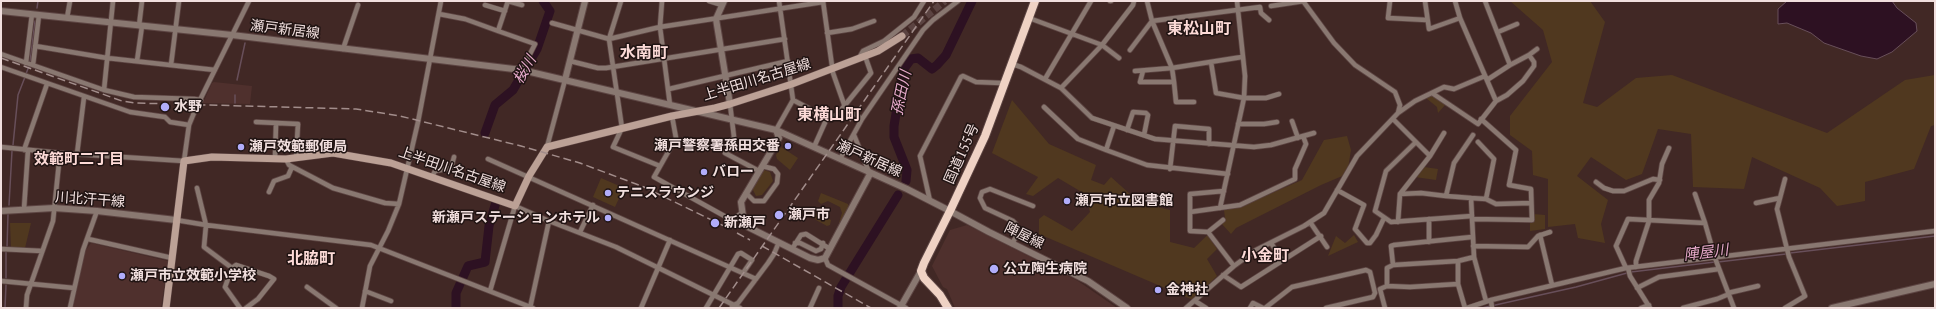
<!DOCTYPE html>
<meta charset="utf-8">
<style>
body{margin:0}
#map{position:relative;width:1936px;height:309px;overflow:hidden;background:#412825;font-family:"PT Serif",serif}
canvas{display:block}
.frame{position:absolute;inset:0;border:2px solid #f1dfde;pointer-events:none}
</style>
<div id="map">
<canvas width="1936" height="309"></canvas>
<div class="frame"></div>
</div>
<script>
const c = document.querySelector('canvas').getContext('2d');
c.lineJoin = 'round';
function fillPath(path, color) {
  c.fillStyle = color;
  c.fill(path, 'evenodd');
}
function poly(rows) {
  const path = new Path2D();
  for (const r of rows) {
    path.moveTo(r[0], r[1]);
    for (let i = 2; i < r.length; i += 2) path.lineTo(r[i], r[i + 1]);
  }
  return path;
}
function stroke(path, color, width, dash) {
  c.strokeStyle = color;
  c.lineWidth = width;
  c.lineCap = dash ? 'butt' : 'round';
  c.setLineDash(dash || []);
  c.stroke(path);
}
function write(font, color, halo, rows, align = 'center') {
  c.font = font + ' "PT Serif","Noto Sans JP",serif';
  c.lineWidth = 3;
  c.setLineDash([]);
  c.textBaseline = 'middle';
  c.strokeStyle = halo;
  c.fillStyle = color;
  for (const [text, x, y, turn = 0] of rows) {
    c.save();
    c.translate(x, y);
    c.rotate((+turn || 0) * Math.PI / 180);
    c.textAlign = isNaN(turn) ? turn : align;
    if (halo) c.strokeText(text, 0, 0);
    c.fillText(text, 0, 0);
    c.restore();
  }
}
const built = poly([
 [214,82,252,86,250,104,203,103,212,83],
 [967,225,1078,281,1117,308,955,308,947,289,943,287,932,266,950,230],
 [91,243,168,261,161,308,72,308,85,251]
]);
const green = poly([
 [1510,1,1590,1,1605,22,1583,103,1597,107,1636,78,1672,75,1827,133,1905,80,1935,75,1935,125,1931,126,1914,169,1865,182,1865,201,1837,206,1820,188,1752,157,1744,189,1693,187,1691,134,1658,129,1642,174,1626,180,1591,157,1577,176,1608,200,1601,224,1605,243,1578,238,1575,224,1548,227,1548,179,1533,175,1532,151,1510,135,1510,116,1552,62,1543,30],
 [1433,94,1446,104,1438,113,1437,107,1426,98],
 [1012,100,1049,144,1096,165,1091,180,1104,185,1111,177,1140,203,1170,210,1170,242,1194,248,1225,218,1224,210,1242,206,1302,180,1324,140,1347,136,1351,150,1347,174,1321,185,1236,228,1231,234,1221,223,1208,236,1217,249,1207,259,1217,276,1193,300,1039,234,1039,219,1044,215,1072,231,1090,212,1085,194,1058,178,1033,196,1026,194,1038,177,992,153],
 [781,147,798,158,790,170,777,159,776,155],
 [1424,167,1438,169,1436,180,1415,177],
 [764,170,770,172,773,181,762,195,756,196,752,188],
 [601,178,624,188,615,207,593,197],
 [821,193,848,204,849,208,840,226,839,223,842,213,840,207,828,201,821,204,818,201],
 [817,213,831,220,830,225,827,226,816,220,814,217],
 [1533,214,1545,215,1545,229,1530,231,1530,221],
 [10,223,31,223,25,248,11,248],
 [1354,235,1358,242,1328,256,1336,236,1345,243]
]);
const water = poly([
 [1787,1,1892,1,1897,8,1916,23,1917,31,1892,52,1877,59,1861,56,1824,43,1811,33,1787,23,1778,24,1778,9,1787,1]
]);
const stream = poly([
 [37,8,38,1],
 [30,62,35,21],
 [26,74,29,66],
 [237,80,245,43],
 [235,103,235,95],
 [13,145,18,95,25,77],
 [9,205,12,151],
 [7,248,8,214],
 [1790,253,1935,236],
 [1718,262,1786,254],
 [1631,272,1715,262],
 [6,278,6,252],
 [5,308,6,285],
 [1482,308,1576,287,1627,273]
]);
const river = poly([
 [485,133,495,105,513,90,537,49,550,11,543,1],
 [906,181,907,170,894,137,894,126,903,70,911,59,918,58,932,69,937,65,946,55,972,1],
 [456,308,456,293,468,266,485,262,489,226,496,202],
 [838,308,838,296,841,287,898,195]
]);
const secondaryTunnel = poly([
 [902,36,945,1]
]);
const minor = poly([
 [508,1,498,31,535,44,522,70],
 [508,1,522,5],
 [621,1,609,39,622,128,613,147,660,166],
 [662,1,660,27,670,105],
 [709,1,722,5],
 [823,1,833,73,845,107,862,119],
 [1110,1,1111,1],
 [1303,1,1334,43,1355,65,1395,92,1400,105,1398,113],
 [1390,1,1388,18,1427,20],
 [1425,1,1429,29,1460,18],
 [1455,1,1460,18,1496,101],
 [485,5,505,11],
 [1271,6,1304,1],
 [439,14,465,19,498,31],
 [67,18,70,1],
 [1029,18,1102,45,1119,58],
 [552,23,609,39,660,27,823,2],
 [139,26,142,1],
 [1498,32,1517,24],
 [827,33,852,29,874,21],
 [35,46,107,58,215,70],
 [343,49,358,5],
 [1130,50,1152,21,1260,7,1261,13,1269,20],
 [1,54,104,90,134,97,194,99,201,100],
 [1529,55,1537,49],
 [859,58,863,51,884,41,914,17,924,1],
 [137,61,142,26],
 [570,61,598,68,606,68,785,39],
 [1211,62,1216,93,1244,98,1266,98,1279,94],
 [26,63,32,14],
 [1012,64,1021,67,1061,88,1092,118,1155,139,1254,147,1271,145,1314,133],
 [33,65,39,15],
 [171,65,179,1],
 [1,67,130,112,165,117,170,122,189,125],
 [1135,71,1172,68,1242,57],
 [1143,71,1140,82,1174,82,1172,68,1152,21,1147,1],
 [1045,79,1091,1],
 [1487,80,1510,65],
 [1174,82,1176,102,1194,102],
 [1061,88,1102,45,1133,5,1134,1],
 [669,89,788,61],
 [104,90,113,1],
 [1432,93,1478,124,1496,101,1507,95,1523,81,1534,66,1534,62,1529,55,1510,65,1485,1],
 [793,100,827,118,837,115,871,73,865,56],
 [730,104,734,137,725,153,759,171],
 [1044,107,1078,139,1106,150],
 [672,116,676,138,654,177,728,218,734,218,742,213],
 [1393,119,1430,156],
 [1292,121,1298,138],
 [256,122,298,124,296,157],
 [1238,124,1264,124,1277,122],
 [1114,126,1106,150,1147,165,1228,174],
 [776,130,793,100,779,1],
 [1127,130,1133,112,1146,113,1148,115,1144,135],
 [854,135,869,172],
 [1473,135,1454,163,1446,196,1471,198,1474,257,1486,301],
 [1416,142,1386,171,1375,211,1391,222,1472,216],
 [1478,142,1494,159,1486,199],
 [1,147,60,153,184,161,189,125,196,108,249,1],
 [547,147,565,80],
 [814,147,827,118],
 [24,150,47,84],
 [77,154,84,97],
 [275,158,276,124],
 [286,159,289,165,333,188,385,203,399,204],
 [488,159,756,279],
 [840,159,862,119,923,30,933,20,958,1],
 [1170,169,1175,126,1209,129,1209,144],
 [432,177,435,171,451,168,454,157],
 [1596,182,1604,188,1613,191,1624,191,1653,179,1660,180],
 [197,188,206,225,204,247,232,268,225,287,240,308],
 [1337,190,1364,205,1355,229,1367,243,1370,243,1376,235,1384,218],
 [269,192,274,181,288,176,292,167],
 [746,193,754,201,764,201,777,183,778,174,774,169,762,166],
 [1400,194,1421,193,1446,196],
 [1695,194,1705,223],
 [1471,198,1486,199,1496,204,1531,203],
 [1780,198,1785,179],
 [930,201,920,156,961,77,963,76,976,82,1001,83,1005,85],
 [1756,203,1780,198,1777,209,1789,257,1805,296,1785,308],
 [1220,208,1244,98,1245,76,1237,1],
 [24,209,28,150],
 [1190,212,1190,194,1224,191],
 [1472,219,1532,220,1531,189,1509,185,1516,150,1481,119],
 [176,220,206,225,371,245,533,308],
 [1223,220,1208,232,1234,266],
 [1310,222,1327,247],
 [1398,222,1400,194,1430,156,1444,133],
 [580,232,593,205],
 [1208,232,1190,231,1190,212,1240,205,1295,179,1295,169,1306,144,1303,136],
 [1540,235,1552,285],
 [88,239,172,258],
 [1429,242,1429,219],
 [795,243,800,243,816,251,821,249,823,243],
 [1271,243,1282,260],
 [1012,244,1018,233,1016,224,1013,221,985,208,980,198,982,192,990,189,1033,206],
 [1473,246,1528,247,1538,236,1550,232],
 [1,249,42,251],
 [792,249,801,235,806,234,830,249],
 [825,258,828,265,906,308],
 [1458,261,1458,284,1465,308],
 [1393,265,1391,246,1394,245,1472,237],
 [1636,267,1636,261,1649,221,1649,200,1659,183,1662,164,1669,148],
 [232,268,236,265,269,276,274,279,258,299,246,308],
 [1626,268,1616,246,1628,219,1705,223,1715,258,1734,308],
 [1628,268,1630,276,1650,308],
 [1223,275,1241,287,1321,236],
 [1,281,74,288],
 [1387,286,1410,287,1458,284],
 [307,287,336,308],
 [1637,288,1659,277,1719,269],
 [365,291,391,301],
 [490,291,515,206,549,221,616,247,740,308],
 [1728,293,1758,286],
 [1491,300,1492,308],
 [1195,301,1206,308],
 [732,306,738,303,768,263,774,254,779,242],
 [26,308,27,295,53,221,60,153],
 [70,308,83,250,97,211],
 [362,308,370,266,388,231,399,204,418,122,441,1],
 [530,308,549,221],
 [641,308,670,240],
 [706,308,738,254,741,253,752,260,743,273],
 [810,308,819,288],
 [1186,308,1234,266,1256,250,1304,226,1324,213,1357,156,1398,113,1415,101,1444,87,1454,89,1485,76],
 [1250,308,1253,303,1263,308],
 [1265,308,1292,287,1366,270,1370,272,1375,293,1373,297,1326,308],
 [1385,308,1380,289,1387,286,1387,268,1393,265,1458,261,1474,257],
 [1467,308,1491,300,1626,268,1935,231],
 [1641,308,1649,305],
 [1683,308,1717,299,1729,294]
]);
const tertiary = poly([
 [724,1,716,19,730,104],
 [1,11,232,35,522,70,776,130,907,189,950,211,989,232,1088,281,1127,308],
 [565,80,585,1],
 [1,211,54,208,97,211,176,220],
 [743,216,741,202,779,138,776,130],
 [746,222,748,227,810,258,818,260,825,258,870,174],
 [900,308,921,271],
 [1832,308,1935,284]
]);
const secondary = poly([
 [166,308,184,161,212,157,286,159,333,153,391,163,515,206,529,176,547,147,672,116,715,108,730,104,792,84,878,51,902,36]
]);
const trunk = poly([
 [948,308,940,295,924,278,921,271,924,263,950,211,985,136,1035,1]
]);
const rail = poly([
 [1,58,122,101,135,103,356,109,400,116,521,146,580,163,644,187,726,227],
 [737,233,750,240],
 [762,246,871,308],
 [719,308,934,1]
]);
const markers = [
 [165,107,5,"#b1adfa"],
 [788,146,4,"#b1adfa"],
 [241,147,4,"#b1adfa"],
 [704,172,4,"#b1adfa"],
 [608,193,4,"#b1adfa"],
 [1067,201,4,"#b1adfa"],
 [779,215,5,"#b1adfa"],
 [608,218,4,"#b1adfa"],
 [715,223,5,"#b1adfa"],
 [994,269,5,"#b1adfa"],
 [122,276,4,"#b1adfa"],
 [1158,290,4,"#b1adfa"]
];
const streetNames = [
 ["瀬戸新居線",285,30,7],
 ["上半田川名古屋線",757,80,-17],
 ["国道155号",962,154,-66],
 ["瀬戸新居線",869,159,24],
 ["上半田川名古屋線",452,170,19],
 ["川北汗干線",90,200,4],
 ["陣屋線",1024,236,26]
];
const poiNames = [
 ["水野",174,107],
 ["瀬戸警察署孫田交番",780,146,"right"],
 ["瀬戸效範郵便局",249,147],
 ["バロー",712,172],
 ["テニスラウンジ",616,193],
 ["瀬戸市立図書館",1075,201],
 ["瀬戸市",788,215],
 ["新瀬戸ステーションホテル",600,218,"right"],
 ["新瀬戸",724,223],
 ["公立陶生病院",1003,269],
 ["瀬戸市立效範小学校",130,276],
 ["金神社",1166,290]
];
const waterNames = [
 ["桜川",525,70,-60],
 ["孫田川",902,93,-78],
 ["陣屋川",1706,253,-7]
];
const neighbourhoodNames = [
 ["效範町二丁目",79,160]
];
const quarterNames = [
 ["東松山町",1199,29],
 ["水南町",644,53],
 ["東横山町",829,115],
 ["小金町",1265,256],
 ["北脇町",311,259]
];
fillPath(built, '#4f302d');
fillPath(green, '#50381f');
fillPath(water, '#2d1122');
stroke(water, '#684f5a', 1);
stroke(stream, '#684f5a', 1.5);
stroke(river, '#2d1122', 9);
stroke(secondaryTunnel, '#5b4341', 7, [7, 3.5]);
stroke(minor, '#5d4543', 6);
stroke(tertiary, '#5d4543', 8);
stroke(secondary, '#5d4543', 8);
stroke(trunk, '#5d4543', 10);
stroke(minor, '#897871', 4.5);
stroke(tertiary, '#897871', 6);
stroke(secondary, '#bca196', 7);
stroke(trunk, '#efd2c4', 8);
stroke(rail, '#a28d8b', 1.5, [8, 4]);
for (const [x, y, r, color] of markers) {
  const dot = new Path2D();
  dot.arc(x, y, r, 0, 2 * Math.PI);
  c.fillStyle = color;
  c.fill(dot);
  stroke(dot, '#201413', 1.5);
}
write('14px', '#f1dfde', '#201413', streetNames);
write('bold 14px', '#f1dfde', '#201413', poiNames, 'left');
write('italic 15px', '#e7aacb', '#201413', waterNames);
write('bold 15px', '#fcdad7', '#201413', neighbourhoodNames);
write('bold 16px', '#fcdad7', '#201413', quarterNames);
</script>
